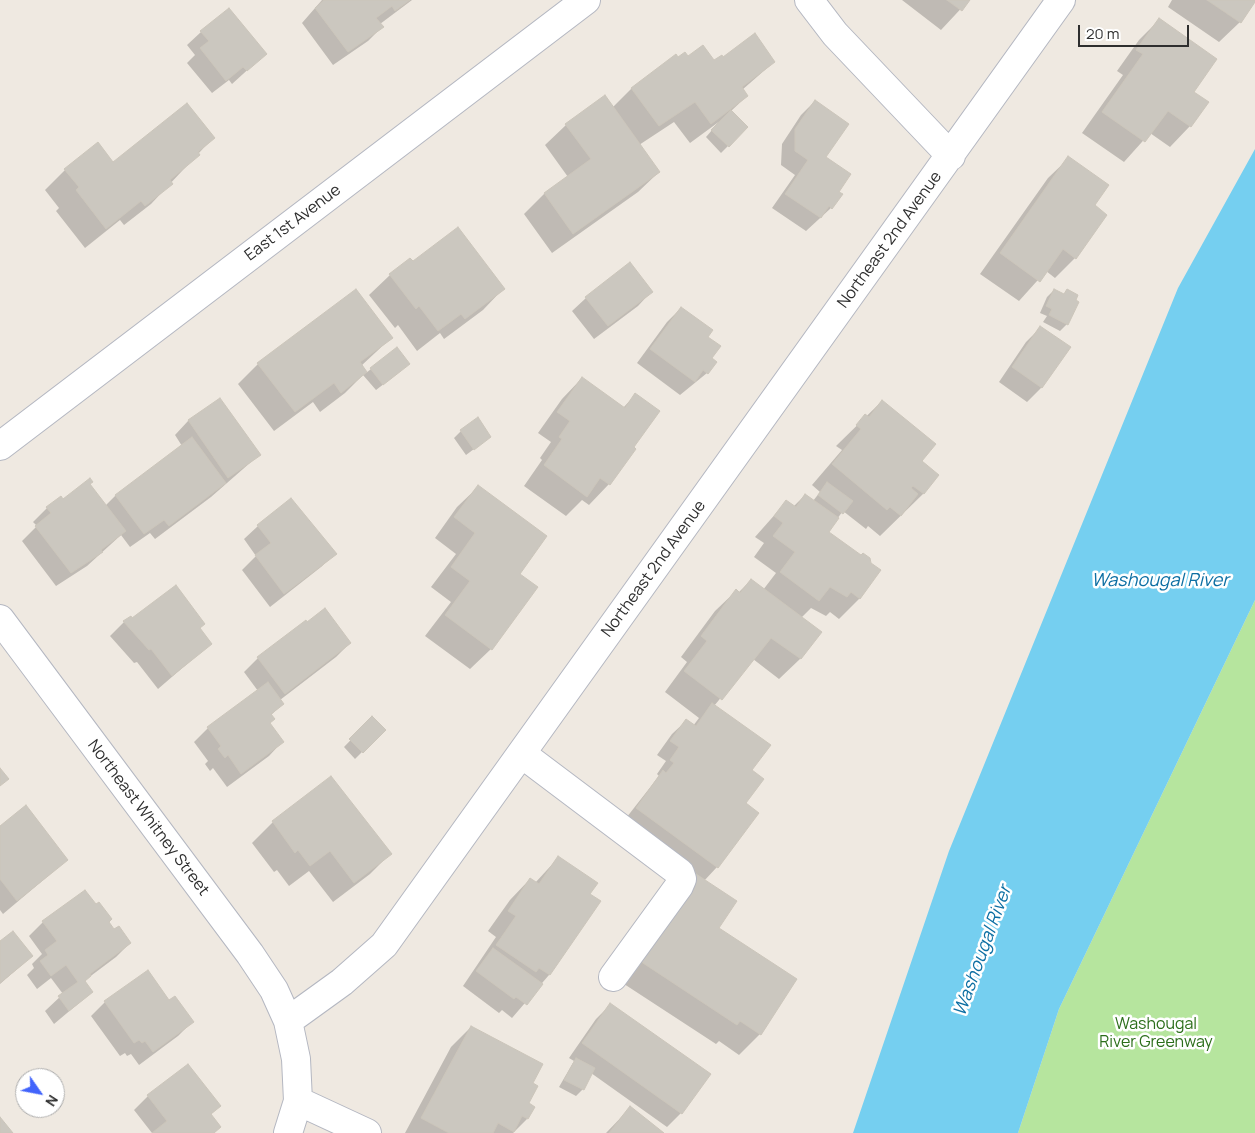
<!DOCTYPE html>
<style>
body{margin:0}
#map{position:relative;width:1255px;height:1133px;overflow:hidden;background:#efe9e1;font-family:Manrope,sans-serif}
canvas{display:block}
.north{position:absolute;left:15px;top:1068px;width:50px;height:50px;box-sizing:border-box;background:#fff;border:1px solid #ababab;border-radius:50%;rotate:123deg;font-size:14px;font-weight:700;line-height:20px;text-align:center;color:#2e2e2e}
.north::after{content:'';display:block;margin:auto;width:18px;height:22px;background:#4264fb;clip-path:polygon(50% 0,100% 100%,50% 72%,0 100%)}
.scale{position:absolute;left:1078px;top:25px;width:111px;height:22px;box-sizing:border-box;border:2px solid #2e2e2e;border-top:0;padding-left:6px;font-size:15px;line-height:18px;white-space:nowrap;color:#2e2e2e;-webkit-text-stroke:4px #fff;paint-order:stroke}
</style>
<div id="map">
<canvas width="1255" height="1133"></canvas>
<div class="north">N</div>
<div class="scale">20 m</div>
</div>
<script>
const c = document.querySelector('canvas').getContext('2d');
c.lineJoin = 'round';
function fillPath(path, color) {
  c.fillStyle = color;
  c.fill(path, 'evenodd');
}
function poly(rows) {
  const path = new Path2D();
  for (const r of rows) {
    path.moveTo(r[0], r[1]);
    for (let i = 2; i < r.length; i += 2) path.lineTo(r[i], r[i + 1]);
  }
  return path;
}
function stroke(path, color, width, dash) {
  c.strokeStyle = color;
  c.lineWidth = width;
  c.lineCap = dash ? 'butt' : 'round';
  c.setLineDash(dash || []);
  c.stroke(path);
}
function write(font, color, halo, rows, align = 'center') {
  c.font = font + ' Manrope,sans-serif';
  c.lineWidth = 5;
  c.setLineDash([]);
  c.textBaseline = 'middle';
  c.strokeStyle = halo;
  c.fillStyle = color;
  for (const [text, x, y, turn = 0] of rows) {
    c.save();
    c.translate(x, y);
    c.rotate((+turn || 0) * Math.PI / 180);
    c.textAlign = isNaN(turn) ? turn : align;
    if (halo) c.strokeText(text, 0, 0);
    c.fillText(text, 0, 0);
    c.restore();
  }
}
const green = poly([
 [1255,600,1255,1133,1018,1133,1059,1009]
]);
const water = poly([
 [1255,149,1255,600,1059,1009,1018,1133,853,1133,949,851,1178,288]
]);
const shadow = poly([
 [322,0,412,0,380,24,382,27,368,41,333,65,302,23],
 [902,0,969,0,941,30],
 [1172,0,1255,0,1240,22,1219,42,1168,7],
 [1159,20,1193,92,1207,102,1190,126,1170,147,1150,133,1124,162,1082,133,1123,75,1117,71,1139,40],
 [201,32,265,54,232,84,229,80,212,93,187,63,195,55,187,45],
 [676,56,678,59,713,62,723,59,774,62,742,90,747,96,730,112,747,127,721,153,706,137,720,121,690,143,674,122,639,145,659,172,638,192,552,253,524,214,544,194,568,177,545,145,566,125,605,97,612,108,631,89],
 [815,101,824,158,837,192,831,208,806,231,772,208,795,175,781,165,782,144,801,115],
 [213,138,151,204,124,225,120,220,85,248,56,211,59,208,45,190,65,170,97,144,113,163],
 [1069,158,1093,206,1075,258,1055,278,1046,271,1019,301,980,274,1048,178],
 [413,263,503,289,483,310,444,339,440,333,417,351,398,325,395,328,369,295,390,275],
 [1054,290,1063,295,1067,291,1067,324,1060,331,1043,322,1047,316,1040,313,1047,297],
 [651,292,638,306,594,339,572,311,586,298],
 [681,308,706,337,710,358,707,373,680,395,637,363,667,322],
 [1040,328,1069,347,1041,388,1027,402,999,382,1026,342],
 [391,338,361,366,366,373,371,369,402,370,376,390,363,375,345,393,320,412,313,402,274,431,238,384,258,364],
 [582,378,623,408,635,395,632,447,609,484,589,505,582,500,566,516,524,486,542,460,540,458,551,442,538,433,562,399],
 [220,399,259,455,211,497,155,539,150,533,130,547,121,535,87,566,56,586,22,541,37,526,33,522,47,508,89,484,105,506,116,495,182,446,175,435,188,421],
 [882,401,920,461,938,476,923,494,880,536,868,526,866,529,843,511,827,532,860,598,839,619,830,612,826,616,811,608,801,618,820,632,800,659,779,679,753,659,714,706,750,770,744,803,717,867,704,881,718,929,760,1034,739,1055,719,1041,716,1044,621,982,696,876,623,822,659,776,657,774,666,761,657,755,672,734,686,721,693,726,699,718,665,692,687,662,681,657,715,611,736,591,738,593,751,580,763,590,776,573,754,557,764,543,755,537,786,502,793,507,805,495,813,501,820,492,812,485,842,450,836,446],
 [461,431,490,437,466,455,454,438],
 [478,487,519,574,491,649,470,669,425,636,451,602,431,587,456,554,435,538,457,507],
 [258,526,335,554,321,567,270,607,242,570,256,556,244,539],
 [132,620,199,628,210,644,158,689,137,662,134,663,110,636,124,622],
 [350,643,336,657,280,700,283,704,271,715,269,724,282,742,269,756,227,787,213,768,210,771,205,764,208,761,194,742,208,728,258,691,244,672,258,658],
 [372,718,384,730,355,759,344,747],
 [331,778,390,854,370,874,333,902,309,871,289,886,277,870,274,872,252,843,273,822],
 [0,827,67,860,3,914,0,910],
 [558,858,588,894,549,975,512,1018,502,1010,499,1013,463,986,496,937,488,931,510,900,530,879,535,883],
 [85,891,114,931,130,943,116,957,84,981,92,992,54,1024,45,1011,63,994,51,978,37,989,27,975,34,968,32,964,42,954,29,936,43,922],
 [0,943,32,956,0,984],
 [105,1002,169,1002,192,1022,178,1036,139,1065,131,1054,127,1056,125,1053,120,1056,91,1016],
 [610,1005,681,1113,667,1127,591,1073,583,1089,576,1096,559,1087,574,1061,569,1058,596,1019],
 [471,1027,531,1084,527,1119,513,1133,405,1133,451,1047],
 [148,1096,219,1106,210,1115,214,1133,152,1133,134,1110],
 [630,1108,662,1133,606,1133]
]);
const building = poly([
 [324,0,410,0,395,11,392,6,376,18,384,27,348,52,315,8,324,0],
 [947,0,970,0,962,11,947,0],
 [1207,0,1255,0,1255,2,1241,23,1207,0],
 [229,8,267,54,247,71,243,67,226,81,200,48,209,41,200,31,229,8],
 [1159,18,1217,59,1194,92,1209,102,1191,127,1168,111,1145,142,1102,112,1143,54,1136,50,1159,18],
 [755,33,775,62,742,87,748,96,711,124,695,102,659,126,631,88,676,54,678,57,685,52,688,56,703,45,714,60,722,55,723,57,755,33],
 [605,95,660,172,573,234,544,193,591,159,565,124,605,95],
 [815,100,849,124,826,157,851,174,839,192,843,194,832,209,829,206,821,218,785,194,808,160,795,151,795,129,815,100],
 [187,103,215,138,198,152,200,155,170,180,173,184,145,206,141,201,106,229,76,190,79,187,64,169,98,142,113,162,187,103],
 [731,110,748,127,729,147,711,130,731,110],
 [1068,156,1109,185,1095,205,1107,215,1076,259,1063,249,1040,282,1000,253,1068,156],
 [458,227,505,289,465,319,461,314,438,331,419,306,416,309,389,274,410,258,413,261,458,227],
 [630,262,653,292,608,326,585,297,630,262],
 [356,289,393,338,360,362,367,372,341,393,334,383,295,412,257,363,356,289],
 [1054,289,1064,294,1067,289,1078,295,1076,300,1079,302,1068,325,1049,315,1052,309,1046,306,1054,289],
 [681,307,713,330,708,337,721,346,712,358,717,362,708,374,703,370,695,382,650,349,681,307],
 [1040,326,1071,347,1042,388,1012,367,1040,326],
 [397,347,410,364,383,385,370,368,397,347],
 [582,377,625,408,635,393,660,411,634,447,636,449,610,485,600,478,587,497,544,465,562,439,559,437,570,421,557,412,582,377],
 [220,398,261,455,228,478,188,420,220,398],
 [882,400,936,444,922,461,939,475,924,494,913,486,911,488,918,494,901,516,890,507,887,510,832,464,861,429,856,425,865,414,869,417,882,400],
 [478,417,491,437,474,450,460,430,478,417],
 [192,437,226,483,169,526,164,520,144,534,115,495,192,437],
 [90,478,93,482,90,484,126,531,101,550,103,552,71,573,35,526,51,513,46,507,61,496,63,499,90,478],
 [827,482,853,501,843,514,818,495,827,482],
 [478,485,547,536,520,574,538,587,492,650,445,615,470,581,451,567,475,533,454,517,478,485],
 [805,494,839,518,829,532,861,555,863,553,870,558,871,563,881,570,860,599,851,592,847,597,830,587,819,601,780,572,795,552,773,536,783,523,774,516,786,500,796,507,805,494],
 [291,498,337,554,284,594,255,555,271,543,257,525,291,498],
 [751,579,822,632,801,659,771,638,722,700,684,671,707,641,701,636,736,589,740,593,751,579],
 [176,585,205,624,200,628,212,644,172,676,151,649,149,650,123,621,131,616,132,618,176,585],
 [325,608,351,643,285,694,257,657,306,620,307,622,325,608],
 [268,682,284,704,271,714,275,719,270,723,284,742,241,774,228,755,225,758,218,749,221,746,207,727,268,682],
 [712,703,771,745,752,770,764,779,746,803,759,813,718,868,636,808,663,770,666,773,674,763,670,760,679,747,670,741,686,719,696,726,712,703],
 [372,716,386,730,363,753,349,739,372,716],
 [0,768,9,779,0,786,0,768],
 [331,776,392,854,354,883,330,851,310,866,298,850,295,853,272,821,331,776],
 [26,805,68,860,17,901,0,879,0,826,26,805],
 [558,856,598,883,590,894,601,901,550,975,539,968,536,972,496,945,516,916,508,911,530,878,539,884,558,856],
 [696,874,737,901,719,928,797,979,761,1035,740,1021,737,1025,640,961,696,874],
 [85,890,96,904,99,902,112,919,109,922,114,929,119,926,131,943,90,974,91,976,85,981,93,992,69,1011,58,996,78,982,66,965,51,976,40,961,48,955,45,950,57,941,42,921,85,890],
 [13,931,33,956,0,983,0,941,13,931],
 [493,948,543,984,527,1005,516,997,514,999,476,971,493,948],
 [148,970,169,1000,175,996,194,1022,153,1052,145,1041,142,1043,139,1040,134,1043,104,1001,148,970],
 [610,1003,711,1074,682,1114,582,1043,610,1003],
 [471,1026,543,1064,533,1083,538,1086,529,1103,535,1107,528,1119,522,1116,514,1132,498,1123,493,1133,449,1133,421,1118,471,1026],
 [576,1058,595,1068,584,1090,564,1080,576,1058],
 [188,1064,221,1106,211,1114,221,1127,214,1133,152,1133,167,1121,147,1095,188,1064],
 [630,1106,664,1133,609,1133,630,1106],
 [0,1117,13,1133,0,1133,0,1117]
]);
const minor = poly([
 [809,0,835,34,951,156],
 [0,446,586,0],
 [0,619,250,954,274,990,288,1021,296,1059,298,1101,288,1133],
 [522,754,680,873,682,879,679,886,613,977],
 [288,1021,342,982,384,945,1061,0],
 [298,1101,367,1133]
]);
const streetNames = [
 ["East 1st Avenue",293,223,-37],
 ["Northeast 2nd Avenue",890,240,-54],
 ["Northeast 2nd Avenue",654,569,-54],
 ["Northeast Whitney Street",148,818,53]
];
const parkNames = [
 ["Washougal",1156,1025],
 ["River Greenway",1156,1043]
];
const waterNames = [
 ["Washougal River",1160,581],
 ["Washougal River",983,951,-70]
];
fillPath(green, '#b6e59e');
fillPath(water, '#75cff0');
fillPath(shadow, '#0003');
fillPath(building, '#cbc7bf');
stroke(building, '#cbc5ba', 1);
stroke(minor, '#b4b7c1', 30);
stroke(minor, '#fff', 28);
write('16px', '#2e2e2e', '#fff', streetNames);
write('16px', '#2c6e1b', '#fff', parkNames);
write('italic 18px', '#0d6fa3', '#fff', waterNames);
</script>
